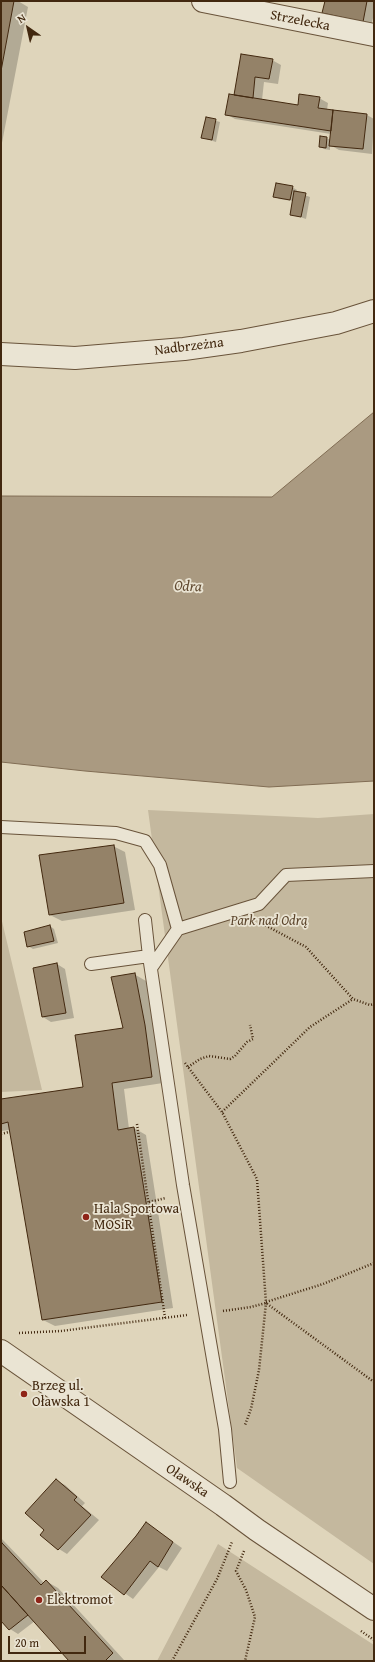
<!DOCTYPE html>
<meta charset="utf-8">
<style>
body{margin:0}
#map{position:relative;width:375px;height:1662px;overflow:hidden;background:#dfd5bb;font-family:"Gentium Book Plus",serif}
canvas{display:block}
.frame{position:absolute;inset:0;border:2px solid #42280f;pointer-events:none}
.north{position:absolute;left:8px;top:8px;width:40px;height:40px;-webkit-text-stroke:3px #eae4d3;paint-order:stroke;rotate:326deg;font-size:11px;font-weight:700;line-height:16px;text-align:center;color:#42280f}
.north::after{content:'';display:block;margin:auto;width:14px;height:18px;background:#42280f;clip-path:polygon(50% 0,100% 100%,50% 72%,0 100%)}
.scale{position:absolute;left:8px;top:1636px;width:78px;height:18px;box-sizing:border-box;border:2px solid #42280f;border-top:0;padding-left:5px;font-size:12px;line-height:14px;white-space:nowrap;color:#42280f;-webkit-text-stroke:3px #eae4d3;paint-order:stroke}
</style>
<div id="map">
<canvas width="375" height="1662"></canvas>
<div class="frame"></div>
<div class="north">N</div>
<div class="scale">20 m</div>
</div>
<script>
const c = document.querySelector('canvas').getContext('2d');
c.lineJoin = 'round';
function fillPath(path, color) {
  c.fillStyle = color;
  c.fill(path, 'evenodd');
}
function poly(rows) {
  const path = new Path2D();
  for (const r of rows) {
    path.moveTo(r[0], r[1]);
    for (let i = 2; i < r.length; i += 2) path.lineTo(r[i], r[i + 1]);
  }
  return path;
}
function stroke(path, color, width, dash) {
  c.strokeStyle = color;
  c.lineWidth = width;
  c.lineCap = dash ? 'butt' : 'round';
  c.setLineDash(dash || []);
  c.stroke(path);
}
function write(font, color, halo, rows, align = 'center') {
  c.font = font + ' "Gentium Book Plus",serif';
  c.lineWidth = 3.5;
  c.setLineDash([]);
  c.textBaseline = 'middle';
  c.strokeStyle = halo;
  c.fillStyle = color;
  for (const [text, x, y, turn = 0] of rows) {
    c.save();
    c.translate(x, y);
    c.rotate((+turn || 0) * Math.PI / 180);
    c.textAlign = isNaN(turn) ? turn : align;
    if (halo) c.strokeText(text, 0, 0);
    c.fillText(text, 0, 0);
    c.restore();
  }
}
const green = poly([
 [148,810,318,818,374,814,374,1564,237,1468],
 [1,917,42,1090,1,1092],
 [218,1544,374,1645,374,1661,157,1661]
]);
const water = poly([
 [374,412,374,781,269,787,85,771,1,762,1,496,272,497,374,412]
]);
const shadow = poly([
 [1,1,18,1,28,7,1,148],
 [326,1,374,1,374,14,371,26,332,18,323,13],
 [272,60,281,65,278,84,264,82,262,100,298,106,319,98,328,103,327,110,367,115,374,119,372,154,339,150,330,145,330,150,324,149,320,147,326,138,331,140,331,134,235,119,226,114,235,96],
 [206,118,220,122,216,142,203,138],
 [292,187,297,190,296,192,310,197,306,219,291,214,293,201,279,199,275,196],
 [113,846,125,852,135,910,62,921,50,915],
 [50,926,54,929,58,943,33,949,28,946],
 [57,964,65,969,74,1018,51,1022,43,1017],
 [134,974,146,981,156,1033,163,1083,124,1089,129,1129,134,1128,146,1135,173,1308,55,1326,43,1320,10,1130,1,1131,1,1100,84,1088,124,1029],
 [56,1480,65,1485,85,1503,82,1506,99,1520,67,1554,59,1549,45,1530],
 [146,1523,182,1548,167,1571,159,1567,133,1599,102,1577],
 [1,1538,44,1583,46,1581,58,1588,124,1660,70,1661,35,1621,18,1634,10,1629,1,1619]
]);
const building = poly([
 [1,1,14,1,1,71,1,1],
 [325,1,367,1,363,22,322,13,325,1],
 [241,54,273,59,269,79,255,77,253,98,234,95,241,54],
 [229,94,298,105,299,94,320,97,318,108,333,110,331,131,225,115,229,94],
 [333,110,367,114,363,149,329,146,333,110],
 [206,117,216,119,212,140,201,138,206,117],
 [320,136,327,137,326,148,319,147,320,136],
 [276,183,293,186,290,200,273,197,276,183],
 [294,191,306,193,301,217,290,215,294,191],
 [114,845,124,903,49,915,39,855,114,845],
 [50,925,54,941,27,947,24,932,50,925],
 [57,963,66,1013,42,1017,33,968,57,963],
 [135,973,145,1025,152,1077,112,1083,118,1130,134,1127,162,1302,42,1320,8,1122,1,1124,1,1099,83,1087,75,1035,123,1028,111,977,135,973],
 [56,1479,77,1497,74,1500,91,1515,58,1550,40,1535,44,1530,25,1513,56,1479],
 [146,1522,173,1542,158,1567,150,1561,124,1595,101,1577,136,1536,146,1522],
 [2,1543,41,1585,46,1580,113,1653,105,1661,69,1661,1,1585,1,1545,2,1543],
 [1,1585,28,1615,9,1630,1,1621,1,1585]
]);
const path = poly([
 [263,924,306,947,353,999,370,1005,374,1004],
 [185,1063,222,1112,257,1179,266,1303,259,1370,251,1409,245,1425],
 [188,1067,200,1059,209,1056,230,1059,235,1056,247,1042,253,1039,250,1025],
 [222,1112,310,1027,353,999],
 [137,1124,165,1318],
 [1,1134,9,1132],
 [149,1202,166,1198],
 [266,1302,323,1284,374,1263],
 [223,1311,251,1307,266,1303,374,1382],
 [19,1333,61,1331,187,1315],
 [244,1551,236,1571,246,1590,255,1617,245,1661],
 [361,1631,374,1640],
 [172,1661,217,1579,232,1542]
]);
const service = poly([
 [1,827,116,833,145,841,160,865,178,929],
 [145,920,149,956,183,1185,225,1429,230,1482],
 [91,964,149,956],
 [151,968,178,929,259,904,286,875,374,871]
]);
const minor = poly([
 [203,1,374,35],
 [1,354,75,358,184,349,241,341,336,323,374,311],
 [1,1351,223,1505,257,1530,374,1609]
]);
const markers = [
 [86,1217,4,"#8f2418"],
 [24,1394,4,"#8f2418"],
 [39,1600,4,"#8f2418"]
];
const streetNames = [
 ["Strzelecka",300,21,11],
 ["Nadbrzeżna",189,347,-7],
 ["Oławska",187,1481,34]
];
const parkNames = [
 ["Park nad Odrą",269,921]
];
const poiNames = [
 ["Hala Sportowa",94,1209],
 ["MOSiR",94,1225],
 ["Brzeg ul.",32,1386],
 ["Oławska 1",32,1402],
 ["Elektromot",47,1600]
];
const waterNames = [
 ["Odra",188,587,3]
];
fillPath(green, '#c4b89e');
fillPath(water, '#aa9a81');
stroke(water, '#806c53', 1);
fillPath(shadow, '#0003');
fillPath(building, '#948268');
stroke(building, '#42280f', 1);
stroke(service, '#69533a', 14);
stroke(minor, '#69533a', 24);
stroke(path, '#42280f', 2.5, [1, 2]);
stroke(service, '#eae4d3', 12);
stroke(minor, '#eae4d3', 22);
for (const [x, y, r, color] of markers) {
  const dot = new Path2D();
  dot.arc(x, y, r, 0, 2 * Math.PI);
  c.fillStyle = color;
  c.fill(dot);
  stroke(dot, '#eae4d3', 1.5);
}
write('14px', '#42280f', '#eae4d3', streetNames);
write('italic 14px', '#5c452c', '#eae4d3', parkNames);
write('14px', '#42280f', '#eae4d3', poiNames, 'left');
write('italic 15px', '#614a31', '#eae4d3', waterNames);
</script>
